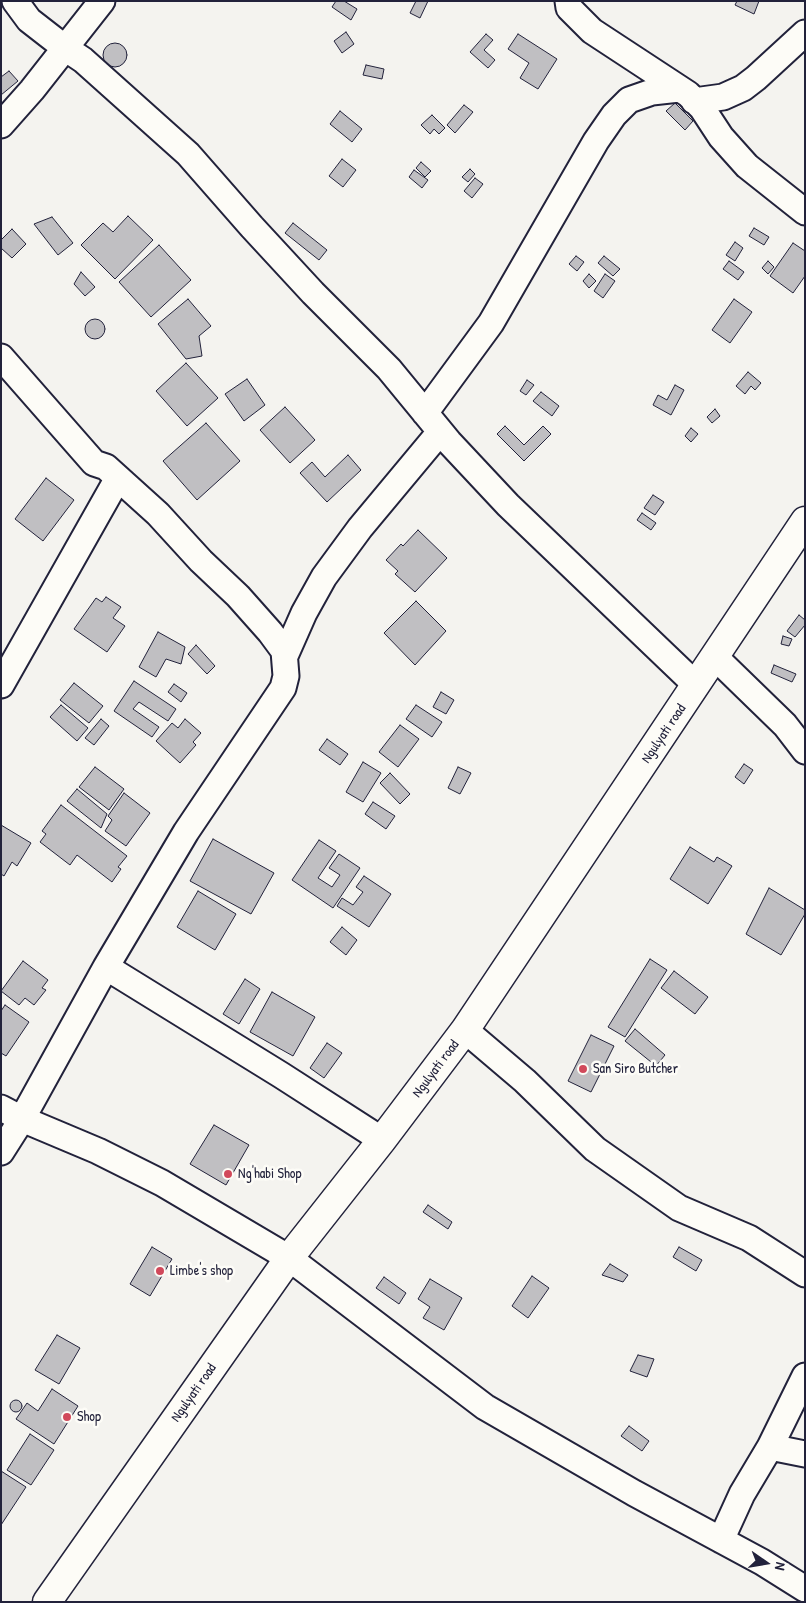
<!DOCTYPE html>
<style>
body{margin:0}
#map{position:relative;width:806px;height:1603px;overflow:hidden;background:#f4f3ef;font-family:"Patrick Hand",sans-serif}
canvas{display:block}
.frame{position:absolute;inset:0;border:2px solid #22223b;pointer-events:none}
.north{position:absolute;left:741px;top:1538px;width:50px;height:50px;-webkit-text-stroke:4px #fdfcf7;paint-order:stroke;rotate:103deg;font-size:14px;font-weight:700;line-height:20px;text-align:center;color:#22223b}
.north::after{content:'';display:block;margin:auto;width:18px;height:22px;background:#22223b;clip-path:polygon(50% 0,100% 100%,50% 72%,0 100%)}
</style>
<div id="map">
<canvas width="806" height="1603"></canvas>
<div class="frame"></div>
<div class="north">N</div>
</div>
<script>
const c = document.querySelector('canvas').getContext('2d');
c.lineJoin = 'round';
function fillPath(path, color) {
  c.fillStyle = color;
  c.fill(path, 'evenodd');
}
function poly(rows) {
  const path = new Path2D();
  for (const r of rows) {
    if (r.length === 3) {
      path.moveTo(r[0] + r[2], r[1]);
      path.arc(r[0], r[1], r[2], 0, 2 * Math.PI);
      continue;
    }
    path.moveTo(r[0], r[1]);
    for (let i = 2; i < r.length; i += 2) path.lineTo(r[i], r[i + 1]);
  }
  return path;
}
function stroke(path, color, width, dash) {
  c.strokeStyle = color;
  c.lineWidth = width;
  c.lineCap = dash ? 'butt' : 'round';
  c.setLineDash(dash || []);
  c.stroke(path);
}
function write(font, color, halo, rows, align = 'center') {
  c.font = font + ' "Patrick Hand",sans-serif';
  c.lineWidth = 5;
  c.setLineDash([]);
  c.textBaseline = 'middle';
  c.strokeStyle = halo;
  c.fillStyle = color;
  for (const [text, x, y, turn = 0] of rows) {
    c.save();
    c.translate(x, y);
    c.rotate((+turn || 0) * Math.PI / 180);
    c.textAlign = isNaN(turn) ? turn : align;
    if (halo) c.strokeText(text, 0, 0);
    c.fillText(text, 0, 0);
    c.restore();
  }
}
const building = poly([
 [336,1,344,1,357,9,351,20,332,7,336,1],
 [416,1,428,1,420,18,410,13,416,1],
 [737,1,759,1,754,14,735,5,737,1],
 [346,32,354,44,342,53,334,41,346,32],
 [486,34,493,40,484,50,495,60,488,68,470,52,486,34],
 [518,34,557,59,538,89,520,78,529,63,508,49,518,34],
 [115,55,12],
 [366,65,384,69,382,79,363,75,366,65],
 [9,71,18,81,1,95,1,77,9,71],
 [675,103,693,121,685,130,666,111,675,103],
 [464,105,473,112,455,133,447,125,464,105],
 [340,111,362,129,352,142,330,124,340,111],
 [432,115,445,128,439,134,434,129,430,134,421,125,432,115],
 [342,159,356,170,343,187,329,176,342,159],
 [421,162,431,171,425,177,416,168,421,162],
 [470,169,475,174,468,182,462,177,470,169],
 [414,170,428,180,422,188,409,177,414,170],
 [475,178,483,184,472,198,464,191,475,178],
 [128,216,153,240,115,279,81,245,103,223,113,232,128,216],
 [52,217,73,243,58,255,34,224,52,217],
 [293,223,327,250,319,260,285,233,293,223],
 [754,228,769,237,764,245,749,236,754,228],
 [12,229,26,244,12,258,1,248,1,240,12,229],
 [735,242,743,248,735,261,726,255,735,242],
 [793,243,805,251,805,276,793,293,770,276,793,243],
 [159,245,191,280,151,317,119,282,159,245],
 [576,256,584,262,577,271,569,264,576,256],
 [604,256,620,269,613,276,598,263,604,256],
 [729,261,744,272,738,280,723,269,729,261],
 [768,261,774,267,768,274,762,268,768,261],
 [81,272,95,287,85,296,74,284,81,272],
 [589,274,596,281,589,288,583,281,589,274],
 [605,274,615,281,603,298,594,291,605,274],
 [188,299,211,326,199,336,202,356,186,359,158,324,188,299],
 [734,299,752,312,730,343,712,330,734,299],
 [95,329,10],
 [186,363,218,398,187,426,156,391,186,363],
 [748,372,761,383,755,390,751,386,745,394,736,386,748,372],
 [247,379,265,405,244,421,225,394,247,379],
 [527,380,534,385,526,395,520,391,527,380],
 [675,385,684,390,671,415,653,405,658,395,667,400,675,385],
 [541,392,559,406,552,416,533,401,541,392],
 [285,407,315,440,290,463,260,430,285,407],
 [715,409,720,416,712,423,707,417,715,409],
 [206,423,240,461,197,500,163,461,206,423],
 [505,426,524,445,543,426,551,434,524,461,497,434,505,426],
 [691,428,698,434,691,442,685,436,691,428],
 [348,455,361,470,327,502,300,473,312,462,325,477,348,455],
 [46,478,74,500,43,541,15,519,46,478],
 [653,495,664,502,655,515,644,508,653,495],
 [642,513,656,523,651,530,637,520,642,513],
 [418,530,447,558,415,592,395,574,398,571,386,560,401,544,403,546,418,530],
 [106,597,121,607,113,618,125,626,107,652,74,629,96,598,102,602,106,597],
 [416,601,446,631,415,665,384,633,416,601],
 [799,615,805,620,805,625,795,637,787,631,799,615],
 [158,632,185,647,181,664,166,659,156,677,139,667,158,632],
 [783,636,792,639,789,646,781,644,783,636],
 [196,645,215,666,207,674,188,654,196,645],
 [774,665,796,674,792,682,771,673,774,665],
 [134,681,176,709,168,721,139,702,133,709,159,727,152,737,114,711,134,681],
 [74,683,103,706,89,723,60,700,74,683],
 [174,684,187,693,181,702,168,692,174,684],
 [441,692,454,700,446,714,433,707,441,692],
 [61,705,88,728,77,741,50,717,61,705],
 [416,705,442,722,432,737,406,719,416,705],
 [101,719,109,726,94,745,85,738,101,719],
 [185,719,201,733,193,742,196,745,180,763,156,741,172,723,178,728,185,719],
 [400,725,419,739,398,767,379,752,400,725],
 [327,739,348,754,340,765,319,750,327,739],
 [363,762,381,773,363,802,346,792,363,762],
 [744,764,753,770,744,784,735,777,744,764],
 [95,767,124,789,109,810,79,787,95,767],
 [458,767,471,773,460,794,448,788,458,767],
 [390,773,410,794,400,804,380,783,390,773],
 [77,789,107,814,101,828,67,801,77,789],
 [124,793,150,813,126,846,105,831,112,820,108,816,124,793],
 [373,802,395,816,386,829,365,814,373,802],
 [61,805,127,856,118,867,121,869,112,882,77,855,70,865,40,842,46,834,42,831,61,805],
 [1,825,31,843,17,866,12,862,4,876,1,874,1,825],
 [213,839,274,873,251,914,190,881,213,839],
 [319,840,336,851,318,878,332,887,340,875,329,868,339,854,360,868,333,908,292,880,319,840],
 [690,847,714,862,717,857,732,866,708,904,670,879,690,847],
 [364,876,391,894,369,927,337,906,342,898,353,905,363,892,356,887,364,876],
 [769,888,805,910,805,914,781,955,746,934,769,888],
 [198,891,236,914,215,950,177,927,198,891],
 [342,927,357,940,346,955,330,942,342,927],
 [650,959,667,970,625,1037,608,1027,650,959],
 [23,961,48,980,42,988,46,990,34,1005,25,998,19,1005,1,991,23,961],
 [674,971,708,997,695,1014,661,988,674,971],
 [245,979,260,989,239,1024,223,1014,245,979],
 [272,992,315,1017,293,1056,250,1032,272,992],
 [5,1005,29,1022,6,1056,1,1053,1,1011,5,1005],
 [635,1029,665,1055,656,1066,625,1041,635,1029],
 [591,1035,614,1046,591,1092,568,1081,591,1035],
 [327,1043,342,1053,324,1078,310,1068,327,1043],
 [214,1125,249,1145,226,1185,190,1164,214,1125],
 [428,1205,452,1222,448,1229,423,1212,428,1205],
 [152,1247,172,1259,150,1296,130,1284,152,1247],
 [679,1247,702,1260,696,1271,673,1257,679,1247],
 [610,1264,628,1275,623,1282,602,1275,610,1264],
 [532,1276,549,1288,528,1318,512,1306,532,1276],
 [384,1277,406,1293,399,1304,376,1288,384,1277],
 [430,1279,462,1298,444,1330,423,1318,430,1307,418,1299,430,1279],
 [57,1335,80,1348,59,1384,35,1370,57,1335],
 [638,1355,654,1359,647,1377,630,1371,638,1355],
 [52,1389,78,1406,54,1444,16,1419,27,1403,38,1411,52,1389],
 [16,1406,6],
 [629,1426,649,1441,642,1451,621,1436,629,1426],
 [30,1434,54,1450,31,1485,7,1470,30,1434],
 [1,1471,26,1487,1,1525,1,1471]
]);
const minor = poly([
 [15,1,29,20,65,48,83,60,188,154,252,227,313,293,389,369,449,442,508,505,696,685],
 [568,1,569,8,592,31,688,94,702,108,721,137,747,166,805,212],
 [694,101,723,97,743,88,756,78,805,33],
 [1,125,32,90,102,1],
 [1,357,94,463,106,467,158,514,201,561,238,596,270,632,284,651,286,676,283,688,186,832,106,967,22,1119,1,1152],
 [425,413,491,323,596,141,614,115,629,100,652,92,679,89],
 [285,656,304,613,324,577,360,528,440,432],
 [715,657,785,725,805,751],
 [1,685,118,478],
 [106,967,281,1075,382,1140],
 [465,1030,525,1081,595,1149,679,1208,749,1238,805,1274],
 [1,1108,22,1119,98,1151,162,1183,289,1258,485,1407,634,1493,762,1562,805,1589],
 [770,1447,805,1454],
 [721,1540,742,1494,770,1447,805,1376]
]);
const secondary = poly([
 [47,1602,289,1258,382,1140,465,1030,805,521]
]);
const markers = [
 [583,1069,5,"#d1495b"],
 [228,1174,5,"#d1495b"],
 [160,1271,5,"#d1495b"],
 [67,1417,5,"#d1495b"]
];
const streetNames = [
 ["Ngulyati road",664,734,-56],
 ["Ngulyati road",436,1069,-53],
 ["Ngulyati road",194,1393,-55]
];
const poiNames = [
 ["San Siro Butcher",593,1069],
 ["Ng'habi Shop",238,1174],
 ["Limbe's shop",170,1271],
 ["Shop",77,1417]
];
fillPath(building, '#c0bfc2');
stroke(building, '#22223b', 1);
stroke(minor, '#22223b', 29);
stroke(secondary, '#22223b', 31);
stroke(minor, '#fdfcf7', 25);
stroke(secondary, '#fdfcf7', 28);
for (const [x, y, r, color] of markers) {
  const dot = new Path2D();
  dot.arc(x, y, r, 0, 2 * Math.PI);
  c.fillStyle = color;
  c.fill(dot);
  stroke(dot, '#fdfcf7', 2);
}
write('14px', '#22223b', '#fdfcf7', streetNames);
write('14px', '#22223b', '#fdfcf7', poiNames, 'left');
</script>
